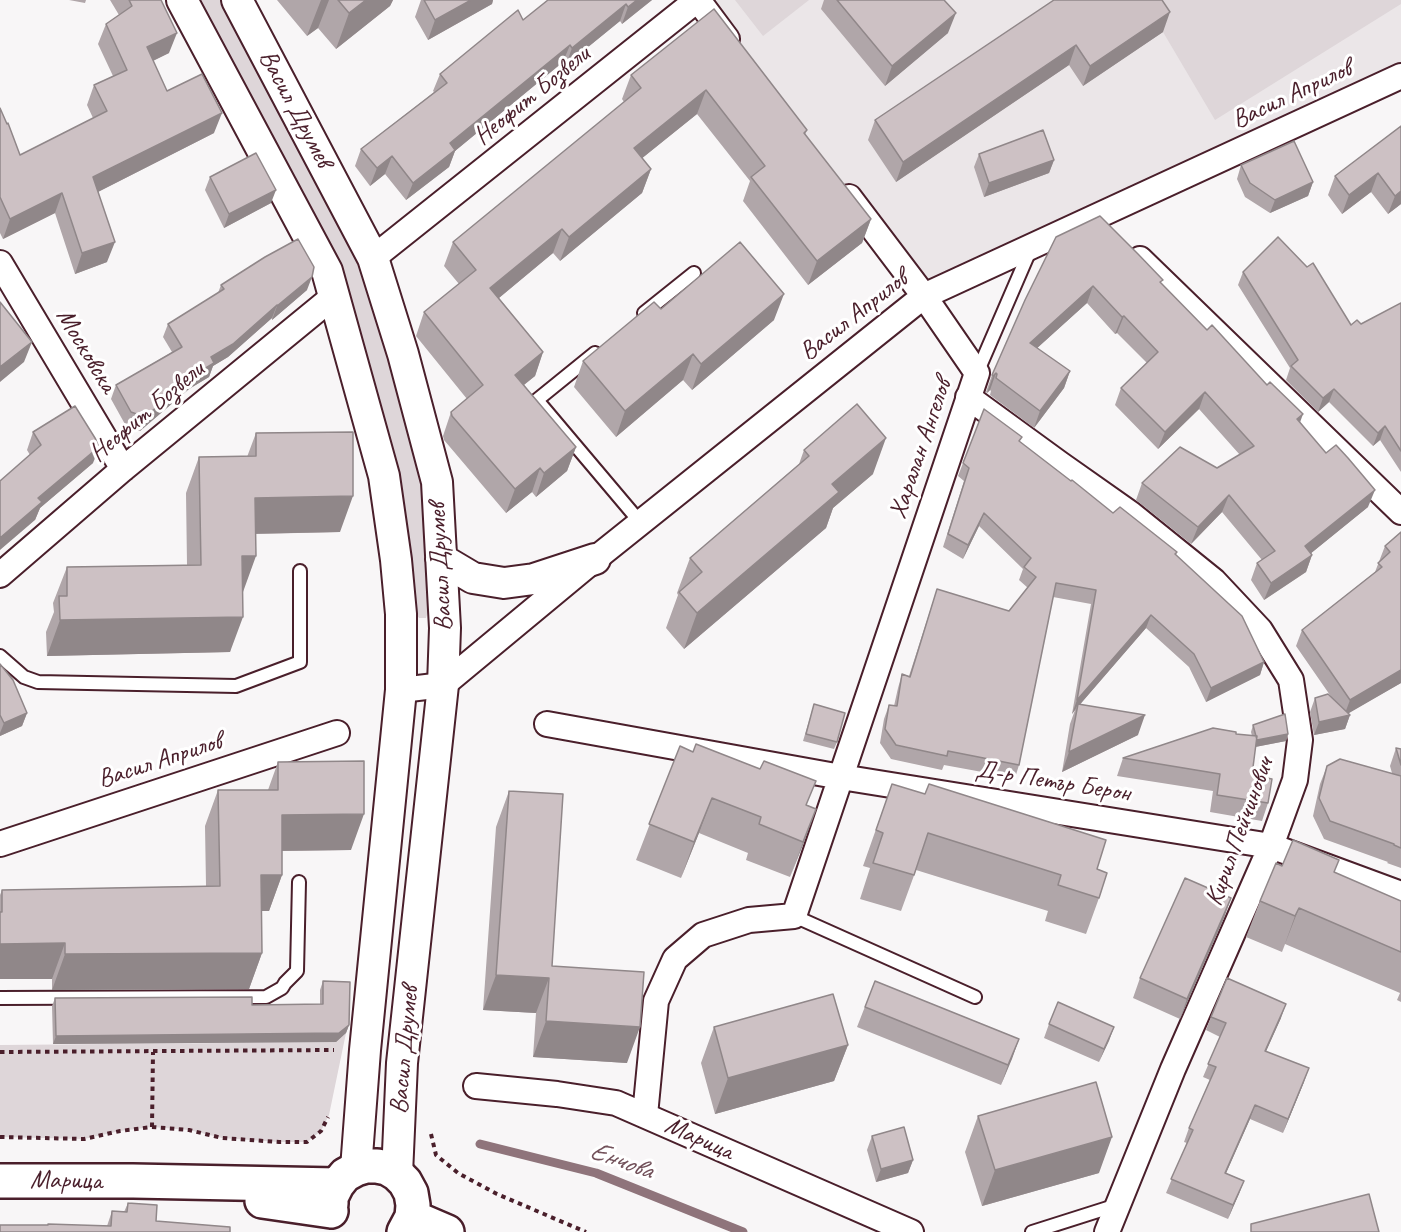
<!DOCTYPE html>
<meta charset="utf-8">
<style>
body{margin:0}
canvas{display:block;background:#f8f6f7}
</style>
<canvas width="1401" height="1232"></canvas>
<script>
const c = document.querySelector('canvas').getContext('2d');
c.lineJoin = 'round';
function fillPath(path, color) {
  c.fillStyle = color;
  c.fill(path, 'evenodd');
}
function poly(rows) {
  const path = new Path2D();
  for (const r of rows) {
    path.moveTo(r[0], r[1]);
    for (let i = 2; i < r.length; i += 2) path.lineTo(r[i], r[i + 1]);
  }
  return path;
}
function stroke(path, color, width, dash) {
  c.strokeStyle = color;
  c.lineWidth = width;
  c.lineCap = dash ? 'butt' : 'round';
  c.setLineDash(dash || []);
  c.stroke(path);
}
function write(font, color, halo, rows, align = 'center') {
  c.font = font + ' Caveat,sans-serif';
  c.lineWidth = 6;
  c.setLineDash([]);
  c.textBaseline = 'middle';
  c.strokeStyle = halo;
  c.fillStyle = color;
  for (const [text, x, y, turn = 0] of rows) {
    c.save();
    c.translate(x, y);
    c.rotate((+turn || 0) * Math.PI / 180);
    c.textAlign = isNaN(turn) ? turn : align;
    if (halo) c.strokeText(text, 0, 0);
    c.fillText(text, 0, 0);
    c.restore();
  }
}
const built = poly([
 [698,0,1401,0,1401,79,924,296]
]);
const green = poly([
 [182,0,237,0,373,258,437,482,430,605,426,618,419,618,413,609,334,296],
 [735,0,809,0,763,36],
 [1141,0,1401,0,1401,4,1215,120,1163,32],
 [346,1033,329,1115,321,1131,307,1142,279,1142,222,1138,189,1130,152,1127,120,1131,84,1139,0,1137,0,1045,336,1042]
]);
const stream = poly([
 [480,1144,596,1173,743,1232]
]);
const path = poly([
 [0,1052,334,1050],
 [152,1127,153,1052],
 [431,1134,436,1155,458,1173,497,1194,586,1232],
 [0,1137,84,1139,120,1131,152,1127,189,1130,222,1138,279,1142,307,1142,321,1131,328,1117]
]);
const service = poly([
 [644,313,694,273],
 [595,353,537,400,640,522],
 [977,373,1031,248],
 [0,656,24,677,38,682,236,686,300,662,300,571],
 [794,916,975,997],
 [0,998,266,997,282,988,285,983,297,971,299,882],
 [1032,1232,1117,1205]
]);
const minor = poly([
 [698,0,727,39],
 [373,258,697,0],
 [1140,259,1401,512],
 [0,263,123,469],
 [968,397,1060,464,1131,514,1214,581,1260,630,1291,680,1300,740,1295,780,1271,846,1173,1069,1107,1232],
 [0,575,123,469,334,296],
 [401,690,443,685,595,559,924,296,1401,76],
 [547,724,841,777,1271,846,1401,894],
 [0,844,337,733],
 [476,1086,557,1094,616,1103,911,1232],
 [645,1115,656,1001,675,959,703,935,749,920,794,916,977,373,924,296,849,197]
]);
const tertiary = poly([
 [182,0,327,271,384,476,396,560,401,614,401,690,365,1050,356,1169],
 [237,0,373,258,403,354,437,482,445,628,443,685,402,1063,397,1174],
 [441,559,473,578,504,583,534,579,595,559]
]);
const secondary = poly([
 [0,1181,133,1181,337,1185],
 [262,1201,331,1211],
 [331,1204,331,1197,337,1185,345,1175,356,1169,366,1166,377,1166,387,1168,397,1174,405,1182,411,1193,413,1205,412,1217,404,1232],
 [412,1217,447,1232]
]);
const wall = poly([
 [69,0,86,0,85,3],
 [110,0,161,0,169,53,153,61,167,91,214,133,98,192,107,262,75,274,55,213,3,239,0,233,0,108,20,155,93,118,87,105,94,85,113,76,98,44,106,24,119,15],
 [277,0,393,0,390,6,336,49,318,28,307,36],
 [421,0,493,0,492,4,428,40,415,17],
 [548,0,652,0,622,24,620,21,566,65,563,62,455,151,449,167,406,200,385,174,370,186,355,166,361,149,434,92,433,91,440,74,523,20],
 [824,0,944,0,948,33,885,86,821,9],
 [1054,0,1163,32,1083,86,1069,65,896,182,868,140,875,120],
 [714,9,807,130,805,135,871,219,862,243,808,285,743,201,750,181,697,114,642,158,651,169,642,193,560,261,553,253,499,298,543,352,535,376,524,385,576,447,567,471,536,497,532,492,506,513,444,440,443,436,451,412,467,399,416,336,424,312,459,284,444,266,453,242,624,102,622,99,631,75],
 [1401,126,1401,204,1388,214,1371,192,1342,214,1328,195,1335,176],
 [979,154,1054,160,1049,173,984,197,974,167],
 [1241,165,1313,182,1308,196,1270,213,1245,197,1237,179],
 [210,177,271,203,224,228,205,190],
 [1056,237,1161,283,1207,330,1300,422,1368,507,1311,553,1312,555,1306,572,1264,600,1251,580,1257,563,1262,560,1222,512,1191,544,1136,500,1142,483,1217,468,1240,455,1199,409,1158,449,1115,405,1121,388,1147,363,1117,333,1115,334,1087,303,1037,348,1070,371,1064,388,1034,428,990,395,991,391,990,390,987,393,986,392,992,375],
 [1243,272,1351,325,1361,324,1401,303,1401,472,1380,440,1373,446,1329,402,1318,412,1286,380,1290,368,1238,285],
 [221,285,307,290,272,320,272,318,228,357,213,366,209,377,189,389,140,431,126,426,111,399,116,385,172,352,163,337,168,324,218,293],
 [661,309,774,320,692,390,683,380,616,437,574,387,583,361],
 [984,409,1020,442,1113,513,1177,552,1176,555,1264,662,1260,675,1206,702,1189,667,1146,628,1080,704,1138,735,1062,772,1070,724,1075,710,1072,714,1091,604,1053,597,1019,765,1015,778,944,765,942,770,891,759,880,743,884,719,889,705,894,706,898,688,902,674,909,676,937,589,1009,611,1028,588,1019,580,1023,569,979,526,963,559,943,547,964,481,958,476],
 [33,432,93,463,40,508,35,520,30,455,27,450],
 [256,433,340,532,255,534,230,652,47,656,46,632,54,612,53,603,67,567,187,565,186,493,199,457,247,457],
 [804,450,873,474,833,508,826,528,684,649,666,628,678,595,677,593,690,558,799,464],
 [1401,532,1401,683,1348,713,1350,715,1345,729,1314,735,1310,712,1315,698,1332,698,1296,646,1302,630,1375,572,1385,546],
 [0,664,27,713,22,726,0,736],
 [814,704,837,742,834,749,803,741],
 [1253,725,1288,734,1286,741,1255,747,1252,775,1268,803,1262,821,1210,812,1213,791,1117,776,1123,758,1236,734,1252,736,1251,732],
 [680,746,816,809,790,877,746,860,748,853,699,833,681,878,636,860],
 [1396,748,1401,749,1401,868,1387,863,1388,862,1324,839,1313,816,1320,784,1327,766,1392,773,1390,766],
 [278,762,351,850,282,851,282,875,269,911,261,911,262,953,249,989,52,990,52,979,0,979,0,895,2,890,206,886,205,826,218,790,268,790],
 [892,784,1097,869,1099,898,1086,934,1045,921,1048,911,916,870,901,911,860,899,870,868,863,866],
 [509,791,552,966,627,1063,533,1057,536,1013,483,1010,496,827],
 [1282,866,1334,873,1401,901,1401,1002,1397,1000,1400,993,1285,944,1282,952,1246,937,1260,901],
 [1224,918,1180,1019,1133,998,1140,978],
 [323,981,349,1025,346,1033,336,1042,53,1044,52,1006,55,998,252,1005,320,1004,320,990],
 [875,981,1019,1039,1001,1085,857,1027],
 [1211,1017,1281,1018,1266,1051,1304,1082,1283,1133,1250,1119,1226,1173,1244,1181,1228,1219,1166,1193,1187,1143,1184,1142,1189,1128,1210,1080,1203,1077,1220,1037,1206,1030],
 [1049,1024,1114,1027,1099,1062,1044,1038],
 [714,1027,848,1045,834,1081,715,1114,701,1063],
 [978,1116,1099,1173,982,1206,965,1152],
 [872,1136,913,1160,908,1173,876,1182,867,1150],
 [128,1203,156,1221,107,1226,112,1211,124,1212]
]);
const shadedWall = poly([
 [321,0,329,0,318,28,307,36],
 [366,0,393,0,390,6,336,49,349,13],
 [471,0,493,0,492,4,428,40,435,20],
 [637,0,652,0,622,24,628,7],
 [626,4,620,21,566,65,572,48],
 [1170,12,1163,32,1083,86,1090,66],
 [956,13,948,33,885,86,892,66],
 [177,33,169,53,140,67,147,47],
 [570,45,563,62,455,151,449,167,406,200,413,183,450,143],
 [1076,45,1069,65,896,182,903,162],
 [706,90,697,114,625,172,634,148],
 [222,113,214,133,86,198,93,177],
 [392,156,385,174,370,186,377,168],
 [1054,160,1049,173,984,197,989,183],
 [651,169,642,193,560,261,569,237],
 [1378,173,1371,192,1342,214,1349,195],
 [1313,182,1308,196,1270,213,1275,200],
 [276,190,271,203,224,228,229,214],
 [1401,191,1401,204,1388,214,1395,196],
 [62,193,55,213,3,239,10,219],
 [871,219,862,243,808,285,817,261],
 [562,229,553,253,482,312,490,288],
 [115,242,107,262,75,274,82,253],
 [312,277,307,290,272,320,277,306],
 [1093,286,1087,303,1024,360,1030,343],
 [784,294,774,320,692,390,701,364],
 [277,305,272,318,228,357,213,366,209,377,189,389,140,431,145,417,211,357],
 [1124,316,1117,333,1115,334,1122,317],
 [32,342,24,362,0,382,0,367],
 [543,352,535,376,506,399,515,375],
 [693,354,683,380,616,437,625,411],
 [1070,371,1064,388,1034,428,1040,411],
 [996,373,990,390,987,393,993,376],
 [1334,389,1329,402,1318,412,1323,398],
 [1205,392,1199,409,1158,449,1165,432],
 [1303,414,1297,431,1297,419],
 [1385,426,1380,440,1373,446,1378,433],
 [886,438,873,474,833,508,826,528,684,649,697,613,832,484],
 [100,446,93,463,40,508,35,520,0,550,0,538,38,498],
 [576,447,567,471,536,497,544,473],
 [540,468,532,492,506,513,515,489],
 [1375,490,1368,507,1299,563,1305,546],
 [1229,495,1222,512,1191,544,1198,527],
 [353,496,340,532,242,534,255,498],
 [984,513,979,526,963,559,968,545],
 [1312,555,1306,572,1264,600,1271,583],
 [242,556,256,556,243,592],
 [1151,615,1146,628,1077,708,1078,704,1075,710,1072,714,1077,700],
 [243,617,230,652,47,656,60,620],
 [1264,662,1260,675,1206,702,1211,688],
 [1401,670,1401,683,1344,716,1350,700],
 [27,713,22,726,0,736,0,733,4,723],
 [1145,715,1138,735,1062,772,1069,752],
 [1350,715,1345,729,1314,735,1319,722],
 [1288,734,1286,741,1255,747,1257,740],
 [712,798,699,833,681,878,694,842],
 [816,809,803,845,790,877,803,842],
 [364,814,351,850,269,851,282,815],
 [261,875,282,875,269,911,248,911],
 [1231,898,1224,918,1180,1019,1187,999],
 [1299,908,1285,944,1282,952,1295,916],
 [65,943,52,979,0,979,0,944],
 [262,953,249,989,52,990,65,954],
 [496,975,549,978,536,1013,483,1010],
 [1286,1004,1281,1018,1260,1065,1265,1051],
 [546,1021,640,1027,627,1063,533,1057],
 [349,1025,346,1033,336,1042,53,1044,56,1036],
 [1114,1027,1109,1041,1099,1062,1104,1049],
 [1019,1039,1012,1059,1001,1085,1008,1065],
 [848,1045,834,1081,715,1114,728,1078],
 [1309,1068,1304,1082,1283,1133,1288,1119],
 [1255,1105,1250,1119,1220,1187,1225,1173],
 [1112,1137,1099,1173,982,1206,995,1170],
 [913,1160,908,1173,876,1182,881,1169],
 [1244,1181,1239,1194,1228,1219,1233,1205]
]);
const building = poly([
 [129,0,161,0,177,33,147,47,167,91,202,74,222,113,93,177,115,242,82,253,62,193,10,219,0,197,0,108,7,124,8,123,20,155,107,111,94,85,127,70,106,24,132,6,129,0],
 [338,0,366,0,349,13,338,0],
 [424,0,471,0,435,20,424,0],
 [548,0,637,0,628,7,626,4,572,48,570,45,450,143,455,150,413,183,392,156,377,168,361,149,447,83,440,74,518,10,523,20,548,0],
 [837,0,944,0,956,13,892,66,837,0],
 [1054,0,1162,0,1170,12,1090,66,1076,45,903,162,875,120,1054,0],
 [714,9,807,130,804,133,871,219,817,261,751,177,765,166,706,90,634,148,651,169,569,237,562,229,490,288,543,352,515,375,576,447,544,473,540,468,515,489,452,416,451,412,483,385,424,312,476,270,453,242,641,88,631,75,714,9],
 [1401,126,1401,191,1395,196,1378,173,1349,195,1335,176,1401,126],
 [1043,130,1054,160,989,183,979,154,1043,130],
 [1294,141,1313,182,1275,200,1250,183,1241,165,1294,141],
 [256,153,276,190,229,214,210,177,256,153],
 [1100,216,1138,254,1163,280,1160,282,1207,330,1212,325,1267,385,1270,382,1303,414,1297,419,1326,453,1336,445,1348,458,1375,490,1305,546,1312,555,1271,583,1257,563,1275,551,1229,495,1198,527,1142,483,1180,447,1217,468,1254,446,1205,392,1165,432,1121,388,1158,352,1124,316,1122,317,1093,286,1030,343,1070,371,1040,411,996,378,997,374,996,373,993,376,992,375,1025,300,1056,237,1100,216],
 [1278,237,1307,267,1313,263,1351,325,1357,320,1361,324,1401,303,1401,451,1385,426,1378,433,1334,389,1323,398,1291,366,1298,360,1243,272,1278,237],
 [298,239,314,267,312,277,277,306,277,305,233,344,211,357,214,363,194,375,145,417,131,412,116,385,182,347,168,324,224,289,221,285,265,257,298,239],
 [740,242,784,294,701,364,693,354,625,411,583,361,654,302,661,309,740,242],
 [0,302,32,342,0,367,0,302],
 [857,404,886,438,832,484,839,492,697,613,679,592,702,572,690,558,809,456,804,450,857,404],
 [75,406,100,446,38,498,42,502,0,538,0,481,41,445,33,432,75,406],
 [984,409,1022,437,1019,441,1071,481,1072,480,1113,513,1120,507,1177,552,1175,554,1242,616,1264,662,1211,688,1194,654,1151,615,1077,700,1096,590,1056,583,1019,765,948,751,947,756,896,745,885,729,889,705,897,706,902,674,910,677,937,589,1009,611,1036,577,1024,567,1031,558,984,513,968,545,948,534,969,468,963,463,984,409],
 [353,432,353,496,255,498,256,556,242,556,243,617,60,620,59,596,67,596,67,567,201,565,199,457,256,456,256,433,353,432],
 [1401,532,1401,670,1350,700,1302,630,1382,567,1378,563,1390,552,1385,546,1401,532],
 [0,664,13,680,27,713,4,723,0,715,0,664],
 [1328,694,1350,715,1319,722,1315,698,1328,694],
 [814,704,845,713,837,742,806,734,814,704],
 [1078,704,1145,715,1069,752,1078,704],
 [1285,714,1288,734,1257,740,1253,725,1285,714],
 [1213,728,1236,732,1236,734,1257,736,1252,775,1272,779,1268,803,1217,795,1220,774,1123,758,1213,728],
 [696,744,760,769,764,761,816,781,806,805,816,809,803,842,759,824,761,817,712,798,694,842,649,824,680,746,693,752,696,744],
 [1396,748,1401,749,1401,765,1396,748],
 [1340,759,1401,776,1401,848,1394,845,1394,844,1330,821,1319,798,1327,766,1340,759],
 [364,761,364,814,282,815,282,875,261,875,262,953,65,954,65,943,0,944,0,912,2,912,2,890,220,886,218,790,278,790,278,762,364,761],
 [892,784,925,794,929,784,1106,840,1097,869,1107,873,1099,898,1058,885,1061,875,928,833,914,875,873,863,883,833,876,830,892,784],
 [509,791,563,794,552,966,644,972,640,1027,546,1021,549,978,496,975,509,791],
 [1293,840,1339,860,1334,872,1401,901,1401,952,1299,908,1295,916,1260,901,1276,863,1282,866,1293,840],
 [1185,878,1231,898,1187,999,1140,978,1185,878],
 [1227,978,1286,1004,1265,1051,1309,1068,1288,1119,1255,1105,1225,1173,1244,1181,1233,1205,1171,1179,1193,1130,1189,1128,1216,1067,1208,1064,1226,1023,1211,1017,1227,978],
 [323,981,350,982,349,1025,339,1033,56,1036,55,998,252,997,252,1005,323,1004,323,981],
 [875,981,1019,1039,1008,1065,865,1007,875,981],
 [833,994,848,1045,728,1078,714,1027,833,994],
 [1058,1002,1114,1027,1104,1049,1049,1024,1058,1002],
 [1096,1082,1112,1137,995,1170,978,1116,1096,1082],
 [904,1127,913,1160,881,1169,872,1136,904,1127],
 [1369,1194,1379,1232,1251,1232,1251,1224,1369,1194],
 [128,1203,157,1205,156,1221,230,1227,230,1232,0,1232,0,1225,48,1225,48,1224,111,1226,112,1211,127,1212,128,1203]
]);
const streetNames = [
 ["Васил Априлов",1292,95,-25],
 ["Неофит Бозвели",532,96,-39],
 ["Васил Друмев",295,109,62],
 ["Васил Априлов",854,316,-38],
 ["Московска",86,351,59],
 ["Неофит Бозвели",147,412,-40],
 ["Харалан Ангелов",921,449,-71],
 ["Васил Друмев",441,567,-93],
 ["Васил Априлов",160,761,-18],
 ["Д-р Петър Берон",1053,782,9],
 ["Кирил Пейчинович",1240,832,-70],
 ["Васил Друмев",405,1050,-85],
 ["Марица",699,1139,24],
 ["Марица",66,1181]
];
const waterNames = [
 ["Енчова",621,1161,20]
];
fillPath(built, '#ebe6e8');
fillPath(green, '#ded6d9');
stroke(stream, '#8f747b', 9);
stroke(service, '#4a1f2b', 16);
stroke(minor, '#4a1f2b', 28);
stroke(tertiary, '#4a1f2b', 34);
stroke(secondary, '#4a1f2b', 38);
stroke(path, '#4a1f2b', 4, [4.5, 4.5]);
stroke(service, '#fff', 12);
stroke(minor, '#fff', 24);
stroke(tertiary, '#fff', 30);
stroke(secondary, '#fff', 33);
fillPath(wall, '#b0a6a9');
fillPath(shadedWall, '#908789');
fillPath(building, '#cdc1c4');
stroke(building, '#908789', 1.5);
write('26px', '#4a1f2b', '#fff', streetNames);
write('italic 27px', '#72515a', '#fff', waterNames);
</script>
